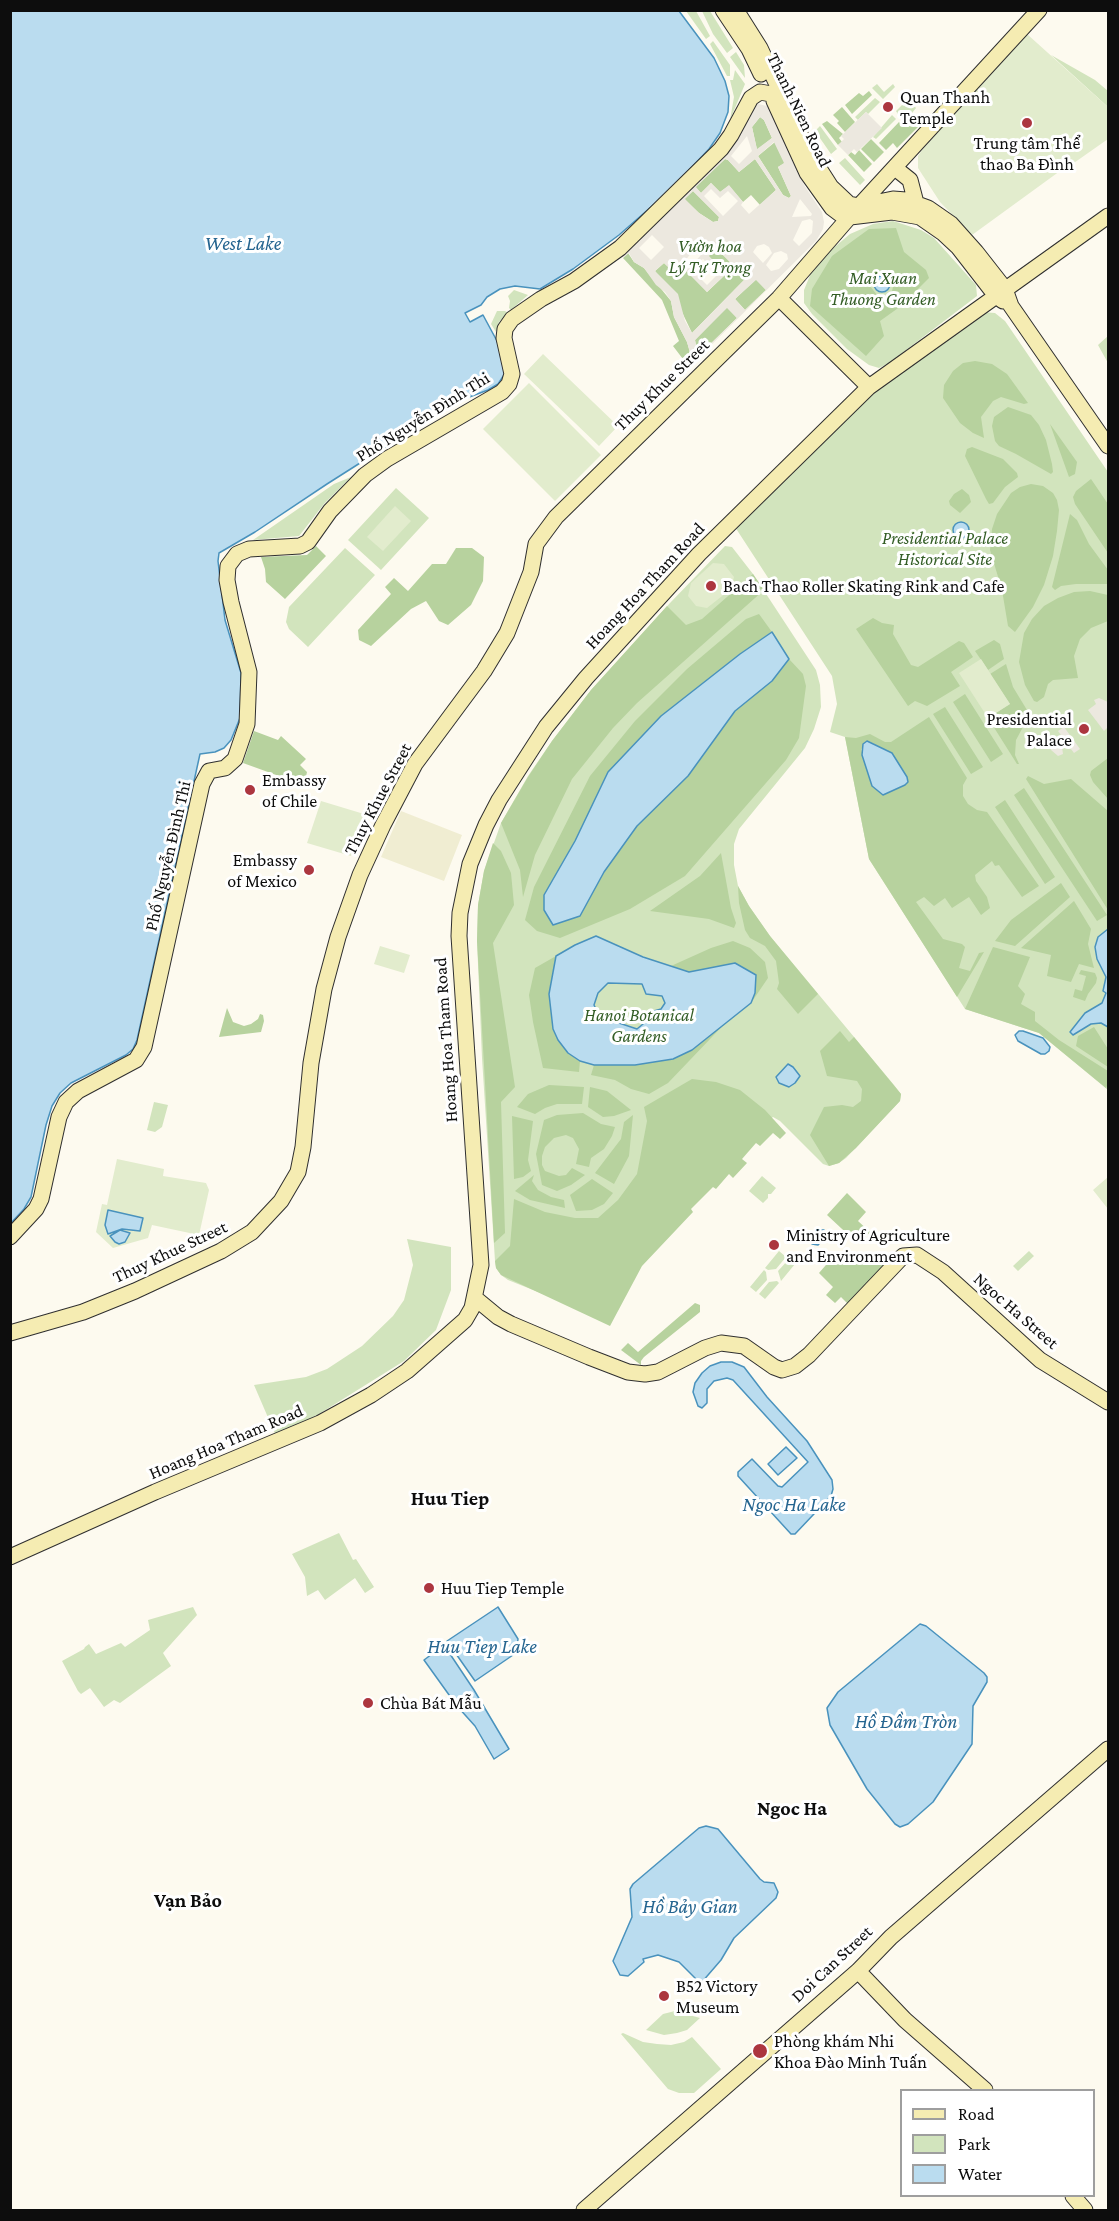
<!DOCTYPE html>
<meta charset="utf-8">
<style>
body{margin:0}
#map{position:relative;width:1119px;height:2221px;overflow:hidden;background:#fdfaef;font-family:"Crimson Pro",serif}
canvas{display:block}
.frame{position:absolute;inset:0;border:12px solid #0d0d0d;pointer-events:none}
.legend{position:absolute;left:900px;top:2089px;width:195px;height:108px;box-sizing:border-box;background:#fff;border:2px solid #9e9e9e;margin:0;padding:8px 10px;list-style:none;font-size:18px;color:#0d0d0d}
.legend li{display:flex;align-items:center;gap:12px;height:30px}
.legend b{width:30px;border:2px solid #9e9e9e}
</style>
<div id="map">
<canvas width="1119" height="2221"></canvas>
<div class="frame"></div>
<ul class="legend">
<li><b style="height:8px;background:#f5ecb2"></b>Road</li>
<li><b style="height:16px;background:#d2e4bd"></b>Park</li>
<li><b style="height:16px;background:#badcef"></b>Water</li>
</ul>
</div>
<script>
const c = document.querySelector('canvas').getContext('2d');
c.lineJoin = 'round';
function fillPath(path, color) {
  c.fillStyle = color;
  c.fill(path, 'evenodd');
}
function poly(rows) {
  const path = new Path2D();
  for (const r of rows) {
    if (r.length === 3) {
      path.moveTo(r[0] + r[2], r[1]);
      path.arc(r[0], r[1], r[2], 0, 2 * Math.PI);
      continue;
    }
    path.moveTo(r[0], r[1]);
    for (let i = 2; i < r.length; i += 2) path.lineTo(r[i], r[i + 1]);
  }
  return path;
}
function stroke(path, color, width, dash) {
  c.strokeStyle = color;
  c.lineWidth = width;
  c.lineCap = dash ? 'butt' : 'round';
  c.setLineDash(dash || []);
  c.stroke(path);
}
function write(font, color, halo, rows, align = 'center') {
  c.font = font + ' "Crimson Pro",serif';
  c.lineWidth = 6;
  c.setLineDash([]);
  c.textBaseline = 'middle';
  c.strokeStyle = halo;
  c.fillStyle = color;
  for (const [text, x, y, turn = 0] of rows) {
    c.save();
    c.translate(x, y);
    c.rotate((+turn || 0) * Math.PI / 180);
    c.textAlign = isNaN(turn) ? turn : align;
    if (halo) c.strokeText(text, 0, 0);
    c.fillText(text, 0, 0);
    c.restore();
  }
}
const farmland = poly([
 [401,811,462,835,444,881,381,857]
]);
const green = poly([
 [686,11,696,11,710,36,706,39],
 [702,11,710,11,733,48,727,53,713,34],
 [713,41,730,65,730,76,727,76,710,44],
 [736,52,744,65,745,78,730,57],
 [1051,55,1095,80,1108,91,1108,107],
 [735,70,745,84,730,120,734,97,730,80,733,80],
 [877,84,884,92,893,84,895,87,883,99,872,88],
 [875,98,880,102,868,114,866,112,858,120,855,117],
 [908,99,916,108,912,113,906,111,899,116,896,111],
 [892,115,896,119,876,139,873,137],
 [820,126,837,149,831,154,815,131],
 [845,158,865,180,860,185,839,163],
 [893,221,921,230,934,238,976,285,977,296,889,363,879,368,869,365,847,349,812,314,804,303,804,290,811,273,831,250,850,234,873,224],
 [514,290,528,295,511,310,509,308,510,301,508,296],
 [497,311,505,311,508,313,499,322,496,332,491,324],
 [982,312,995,313,1005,321,1108,472,1108,1090,1039,1033,965,1009,869,859,845,737,830,732,837,704,832,676,735,527,868,393],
 [1108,336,1108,363,1098,345],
 [351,477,324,504,299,536,253,540,334,484],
 [396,488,429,518,381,570,348,540],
 [725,546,732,547,753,574,816,670,820,685,821,707,814,729,805,748,739,829,734,844,734,865,738,886,749,906,770,936,894,1085,901,1094,900,1101,846,1158,839,1163,829,1166,823,1164,780,1121,773,1117,548,1296,508,1280,501,1275,496,1268,495,1261,482,1058,477,941,478,905,484,871,501,823,528,776,552,741,591,690,670,603],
 [345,548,375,575,308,647,289,629,286,622,289,607],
 [154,1102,168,1105,162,1127,155,1132,147,1130],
 [762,1176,776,1188,771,1194,768,1194,768,1198,763,1203,749,1191],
 [407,1239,451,1247,451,1290,436,1330,404,1361,319,1414,276,1436,254,1385,306,1377,327,1369,362,1346,393,1316,404,1300,413,1265],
 [779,1251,786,1257,776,1269,768,1270,765,1268],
 [1029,1251,1034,1256,1018,1271,1013,1266],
 [789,1259,795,1264,781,1281,778,1271],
 [764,1270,766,1272,767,1280,756,1292,750,1287],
 [777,1281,779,1283,765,1299,759,1294,769,1282],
 [339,1533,353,1560,356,1559,374,1587,365,1593,355,1578,325,1600,318,1590,307,1596,305,1577,292,1554],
 [193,1607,197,1615,163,1653,171,1666,120,1703,114,1700,104,1707,90,1688,81,1694,78,1691,62,1661,84,1649,85,1647,89,1644,96,1654,121,1643,125,1647,150,1630,148,1620],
 [675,2011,700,2018,687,2030,677,2033,664,2035,646,2030,663,2014],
 [623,2033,643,2042,657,2044,671,2045,684,2042,692,2037,721,2069,694,2093,679,2093,668,2089,621,2034]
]);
const forest = poly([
 [869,91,872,95,852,114,845,105,859,93,863,96],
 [842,107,855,122,845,132,837,123,839,121,833,115],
 [908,115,920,125,897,148,893,143,886,150,879,143,899,122,902,125,905,122,903,119],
 [760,117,764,120,772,138,757,150,752,127],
 [827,121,843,134,839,138,842,142,838,145,822,124],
 [871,139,884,152,874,162,861,149],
 [775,142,785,163,778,167,791,196,789,198,783,195,758,156],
 [859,150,872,164,864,172,848,155,851,152,855,155],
 [725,159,728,160,739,172,755,159,776,190,760,205,751,195,743,202,729,186,720,192,711,183,701,193,695,187],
 [693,191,719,217,718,221,713,222,699,213,684,199],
 [896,228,904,252,926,270,929,278,901,306,880,321,884,336,866,356,810,306,812,289,832,256,869,229],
 [880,272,891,275,894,283,892,291,885,296,877,295,870,286,871,278],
 [716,248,746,278,692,333,681,310,655,271,664,263,674,272,681,265,707,292,726,274,708,256],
 [628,253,634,262,644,268,671,301,674,317,687,342,693,363,689,367,673,346,679,341,662,300,623,258],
 [756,279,766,290,745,310,735,299],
 [727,307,737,318,698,356,695,340],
 [975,361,992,364,1007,374,1028,403,1024,404,1001,397,993,401,981,417,984,438,973,433,960,423,943,398,944,385,953,371,963,363],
 [1008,407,1031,415,1039,425,1046,440,1052,464,1053,472,1051,474,1016,454,999,446,995,441,992,426,994,417],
 [1050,424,1077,462,1075,474,1069,477],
 [972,447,1003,459,1017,473,1018,477,1005,487,993,503,989,504,986,499,965,456,967,449],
 [1091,479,1108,504,1108,553,1075,504,1073,497,1076,491],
 [1031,484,1043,486,1053,493,1057,500,1059,510,1057,531,1053,556,1044,585,1033,607,1015,632,1008,626,1002,590,990,550,992,529,997,514,1011,493,1020,487],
 [962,489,969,495,971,502,960,513,950,505,949,501,954,494],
 [1070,514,1077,520,1089,544,1108,570,1108,584,1076,584,1061,586,1055,590,1052,587],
 [316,546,326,556,285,599,266,582,265,569,261,557,307,555],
 [456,548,472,548,484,557,483,581,471,605,448,625,439,621,426,601,411,609,371,646,359,640,358,630,391,594,385,587,394,578,408,591,432,564,446,564],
 [753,574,764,590,637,703,613,728,572,779,535,855,523,897,520,870,501,823,528,777,552,741,591,690,667,606,686,625,702,619],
 [1090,591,1108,595,1108,621,1091,628,1080,639,1074,656,1078,678,1053,680,1048,684,1044,697,1037,702,1034,701,1025,685,1019,662,1024,633,1032,619,1044,606,1058,598,1074,592],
 [759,614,772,632,740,654,661,716,575,841,544,895,552,925,580,916,604,872,637,826,688,776,735,711,772,681,789,659,803,674,806,686,799,738,786,760,685,876,630,909,560,938,537,931,525,920,534,887,590,776,635,721,687,669,746,619],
 [873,618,882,623,894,625,893,634,911,665,918,667,959,641,964,643,973,657,951,672,960,686,927,706,915,701,908,706,856,629],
 [994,640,1000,644,1004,659,988,670,975,651],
 [1006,664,1013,687,1030,715,1030,718,1023,727,1016,740,1015,755,1019,764,1017,764,988,718,1010,704,990,674],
 [965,694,1003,754,991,762,953,702],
 [945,707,983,767,971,774,933,714],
 [929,717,967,778,963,785,963,796,968,804,977,810,987,812,1039,886,1022,897,999,865,995,866,992,861,975,875,976,881,987,897,990,908,981,915,969,897,952,908,945,898,934,906,924,897,916,902,943,939,962,944,965,947,959,968,970,971,979,953,984,952,957,997,869,859,845,737,856,738,870,734,885,742,891,742],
 [873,743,878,748,888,750,872,786,861,749],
 [254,731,278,740,281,736,306,759,300,765,307,772,304,785,243,763],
 [1108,758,1108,799,1093,782,1090,775,1091,771],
 [1028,776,1044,784,1071,779,1108,811,1108,910,1026,779],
 [1024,788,1107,915,1097,921,1014,795],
 [1005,800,1055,877,1045,884,995,807],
 [493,843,501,851,511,873,514,905,493,943,515,1087,501,1102,505,1233,494,1243,477,941,478,905,484,871],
 [721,853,731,908,736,923,734,928,709,919,650,911,700,876],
 [1061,883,1070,897,1015,946,995,941,1011,920],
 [738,886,749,906,770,936,818,994,798,1014,777,989,779,983,776,961,765,946,750,938,745,930,739,903],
 [1074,901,1091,929,1088,944,1094,968,1079,964,1071,982,1047,976,1051,955,1021,948],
 [733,941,750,948,765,962,768,978,751,1003,755,993,735,963,689,972,671,966,711,948],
 [993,947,1030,957,1018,986,1025,994,1021,1004,1035,1012,1035,1021,1059,1040,1108,1071,1108,1084,1106,1088,1039,1033,965,1009],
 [556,956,549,994,568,1053,580,1061,579,1072,543,1068,533,1022,529,995,535,968],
 [1081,970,1095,973,1097,978,1096,983,1088,994,1085,1001,1073,997,1075,989,1082,991,1086,976,1079,974],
 [227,1008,233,1022,244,1026,251,1024,258,1019,260,1014,263,1015,264,1021,261,1032,219,1037],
 [732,1016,668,1083,649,1094,631,1089,615,1080,591,1075,594,1065,635,1065,692,1050],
 [1094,1027,1108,1049,1108,1067,1076,1046,1078,1036],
 [840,1031,849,1042,854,1037,901,1094,900,1101,856,1148,839,1163,829,1166,810,1135,824,1107,842,1105,853,1107,861,1101,862,1089,857,1081,827,1076,820,1051],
 [692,1079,716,1082,740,1090,765,1110,786,1133,780,1139,773,1133,760,1146,756,1143,742,1159,747,1163,733,1178,729,1174,716,1189,713,1187,691,1209,693,1212,642,1266,610,1326,501,1275,496,1268,495,1261,510,1246,514,1199,545,1212,575,1218,598,1218,618,1200,637,1174,647,1121,644,1107],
 [549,1085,584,1087,582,1104,557,1104,545,1108,535,1114,517,1107,528,1094],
 [590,1087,607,1091,631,1110,614,1116,603,1117,588,1107],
 [583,1113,601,1124,615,1127,612,1136,604,1149,591,1158,589,1167,576,1164,579,1149,573,1138,566,1135,554,1138,545,1147,542,1156,542,1165,545,1171,559,1176,566,1175,572,1168,585,1175,571,1185,557,1191,542,1185,536,1154,544,1120,557,1115],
 [633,1115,629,1156,614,1184,595,1173,621,1139,624,1122],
 [512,1116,533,1121,528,1160,531,1171,523,1177,514,1179],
 [534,1175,532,1181,538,1190,551,1197,564,1200,565,1208,530,1200,515,1191],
 [592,1179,613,1193,604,1204,592,1210,576,1211,570,1195],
 [847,1193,866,1212,858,1221,870,1232,862,1241,856,1242,827,1215],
 [887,1256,888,1263,848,1304,841,1297,835,1303,826,1295,833,1287,819,1273,832,1258],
 [695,1303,700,1305,700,1312,644,1357,641,1361,641,1365,621,1350,628,1343,638,1352]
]);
const pitch = poly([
 [1027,34,1108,107,1108,139,1061,172,1060,171,972,235,940,202,918,168,918,156,922,150],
 [543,354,618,426,599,446,524,374],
 [529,383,601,455,555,501,483,429],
 [395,506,411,521,383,551,367,537],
 [713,563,724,564,734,577,731,589,707,608,696,606,688,596,691,583],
 [981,659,1010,704,988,718,959,673],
 [321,801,364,814,351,856,307,843],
 [380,946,410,955,404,973,374,964],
 [117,1159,164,1169,163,1176,206,1183,209,1190,199,1235,152,1225,148,1238,113,1248,96,1232,102,1204,107,1205],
 [1108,1177,1108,1209,1093,1190]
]);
const plaza = poly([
 [758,104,767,106,777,118,804,185,822,212,824,222,823,229,816,241,693,363,687,342,674,317,671,301,665,292,656,285,644,268,634,262,629,253,623,258,620,254,713,163,734,138,751,108],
 [760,117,764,120,772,138,757,149,752,127],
 [747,136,752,151,739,164,731,156],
 [774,142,784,163,778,167,791,196,789,198,783,195,758,156],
 [725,159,728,160,739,172,755,159,776,190,749,214,741,205,743,202,729,185,720,192,711,183,701,193,696,187],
 [711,189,720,198,728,191,738,201,723,216,704,196],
 [693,191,719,217,718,221,713,222,699,213,685,199],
 [800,199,812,214,811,216,792,217],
 [810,219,813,221,812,233,799,246,793,240,802,221],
 [652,235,664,247,651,260,639,248],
 [764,244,769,247,772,253,763,263,753,252,757,246],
 [716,248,746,278,692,333,685,321,678,294,655,271,664,263,674,273,681,266,707,292,726,274,709,256],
 [781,251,787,254,788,259,779,269,771,271,766,265,774,253],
 [691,253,696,253,701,255,688,269,685,261],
 [703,259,718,274,707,285,693,271,697,267,696,265],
 [756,280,766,290,745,310,735,299],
 [727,308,737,318,698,356,695,340],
 [866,112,882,128,857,152,854,149,848,155,838,145,844,139,841,136],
 [1099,698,1108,702,1108,727,1104,731,1088,710,1096,704,1094,700],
 [1064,727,1080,749,1074,753,1067,744,1062,747,1063,754,1058,756,1051,750,1050,743,1054,739,1059,743,1064,739,1058,731]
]);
const water = poly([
 [11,11,679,11,714,58,725,81,729,96,728,112,720,133,709,149,667,193,619,235,573,269,540,289,515,286,500,289,487,297,481,305,465,313,470,322,483,315,497,341,506,367,504,375,498,384,488,390,456,402,327,484,255,532,219,553,218,561,225,620,241,673,240,718,231,740,224,748,215,752,200,754,137,1040,133,1049,126,1055,71,1083,60,1093,52,1106,46,1125,31,1197,24,1209,11,1223,11,11],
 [882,284,8],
 [961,530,8],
 [772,632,789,659,772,681,735,711,688,776,637,826,604,872,580,916,553,925,544,910,544,895,575,841,608,772,661,716,740,654,772,632],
 [867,741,892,753,907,777,908,782,905,785,883,795,872,786,862,755,863,744,867,741],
 [1108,929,1108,1027,1101,1023,1091,1024,1073,1035,1070,1032,1085,1013,1102,1003,1106,993,1103,991,1106,977,1097,959,1095,947,1098,937,1108,929],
 [596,936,643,957,689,972,735,963,756,975,755,993,751,1003,692,1050,673,1059,635,1065,594,1065,580,1061,568,1053,558,1040,553,1029,549,994,556,956,575,945,596,936],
 [608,983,642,984,646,994,662,996,665,1003,661,1009,647,1013,643,1024,637,1029,607,1019,598,1013,594,1005,598,993,608,983],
 [1019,1031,1023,1031,1043,1038,1050,1047,1049,1051,1045,1054,1041,1054,1018,1041,1015,1035,1019,1031],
 [788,1064,793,1067,800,1076,795,1083,789,1087,779,1083,776,1077,788,1064],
 [108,1210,143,1218,140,1231,122,1229,108,1234,105,1225,108,1210],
 [120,1230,130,1233,125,1242,119,1244,115,1242,110,1236,120,1230],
 [817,1230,824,1230,825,1237,818,1245,812,1244,810,1238,817,1230],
 [721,1362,732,1362,744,1367,767,1397,807,1441,832,1480,833,1489,831,1496,795,1534,791,1534,738,1476,738,1472,752,1459,778,1486,782,1487,808,1462,733,1380,727,1378,714,1381,707,1389,707,1403,702,1408,698,1406,693,1392,695,1383,702,1373,710,1366,721,1362],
 [786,1447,797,1458,778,1475,768,1464,786,1447],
 [498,1607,518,1639,516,1653,475,1681,447,1641,498,1607],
 [920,1624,926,1626,984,1673,987,1677,987,1682,973,1706,972,1744,933,1802,908,1824,900,1827,895,1824,867,1789,830,1725,827,1708,838,1692,920,1624],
 [444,1645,474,1690,509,1749,494,1759,475,1726,457,1706,424,1660,444,1645],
 [706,1826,718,1829,760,1879,764,1882,774,1883,778,1892,776,1898,734,1938,721,1960,702,1982,697,1980,679,1962,658,1955,643,1959,644,1962,628,1976,620,1975,613,1961,632,1917,630,1889,633,1884,699,1828,706,1826]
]);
const secondary = poly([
 [723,10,749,49,761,74],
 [736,10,760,48,808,151,831,187,849,204,859,206,893,199,906,200,928,208,951,224,976,252,1005,289,1011,306,1108,446],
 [774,101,807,173,832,208,840,214,850,217,892,212,920,217,943,233,958,247,996,296,1003,301],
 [895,168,910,180,916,203],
 [779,298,869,387],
 [10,1237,36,1209,41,1199,59,1117,66,1102,78,1091,136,1060,144,1047,202,784,209,771,225,768,235,759,247,724,249,672,231,602,227,580,228,566,237,554,249,549,300,546,308,542,330,511,365,475,387,459,502,392,509,384,512,374,504,338,505,329,512,319,541,299,574,281,620,248,721,149,731,135,751,98,760,92,771,94],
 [475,1298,498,1317,511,1324,589,1357,628,1372,645,1374,658,1372,705,1348,721,1343,744,1346,774,1367,782,1370,795,1366,809,1355,903,1256,917,1255,943,1272,1040,1360,1108,1402],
 [10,1333,83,1312,135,1291,221,1251,252,1232,281,1201,298,1172,303,1147,311,1063,324,989,338,937,360,875,383,825,415,764,484,671,507,633,531,572,536,544,556,517,779,298,859,206,1039,10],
 [10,1557,155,1492,320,1423,371,1395,407,1371,465,1320,472,1308,481,1265,459,936,460,913,470,864,486,825,499,800,546,727,586,678,699,554,869,387,1108,216],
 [858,1971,905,2020,985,2090],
 [1073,2196,1085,2210],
 [584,2210,858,1971,891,1937,1108,1749]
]);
const markers = [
 [888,107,6,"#ac363f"],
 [1027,123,6,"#ac363f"],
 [711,586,6,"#ac363f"],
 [1084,729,6,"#ac363f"],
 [250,790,6,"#ac363f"],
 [309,870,6,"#ac363f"],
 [774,1245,6,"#ac363f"],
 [429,1588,6,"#ac363f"],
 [368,1703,6,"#ac363f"],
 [664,1996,6,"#ac363f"],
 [760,2051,8,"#ac363f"]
];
const poiNames = [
 ["Quan Thanh",900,97],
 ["Temple",900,118],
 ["Trung tâm Thể",1027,143,"center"],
 ["thao Ba Đình",1027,164,"center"],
 ["Bach Thao Roller Skating Rink and Cafe",723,586],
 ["Presidential",1072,719,"right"],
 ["Palace",1072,740,"right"],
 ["Embassy",262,780],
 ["of Chile",262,801],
 ["Embassy",297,860,"right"],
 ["of Mexico",297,881,"right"],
 ["Ministry of Agriculture",786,1235],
 ["and Environment",786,1256],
 ["Huu Tiep Temple",441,1588],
 ["Chùa Bát Mẫu",380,1703],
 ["B52 Victory",676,1986],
 ["Museum",676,2007],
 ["Phòng khám Nhi",774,2041],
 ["Khoa Đào Minh Tuấn",774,2062]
];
const streetNames = [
 ["Thanh Nien Road",799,110,64],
 ["Thuy Khue Street",662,385,-44],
 ["Phố Nguyễn Đình Thi",423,417,-32],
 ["Hoang Hoa Tham Road",645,586,-47],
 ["Thuy Khue Street",378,799,-62],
 ["Phố Nguyễn Đình Thi",168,856,-77],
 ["Hoang Hoa Tham Road",446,1040,-94],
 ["Thuy Khue Street",170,1252,-25],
 ["Ngoc Ha Street",1016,1311,41],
 ["Hoang Hoa Tham Road",226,1442,-23],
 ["Doi Can Street",832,1964,-43]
];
const parkNames = [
 ["Vườn hoa",710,246],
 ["Lý Tự Trọng",710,267],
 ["Mai Xuan",883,278],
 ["Thuong Garden",883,299],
 ["Presidential Palace",945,538],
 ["Historical Site",945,559],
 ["Hanoi Botanical",639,1015],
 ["Gardens",639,1036]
];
const waterNames = [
 ["West Lake",243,244],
 ["Ngoc Ha Lake",794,1505],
 ["Huu Tiep Lake",482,1647],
 ["Hồ Đầm Tròn",906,1722],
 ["Hồ Bảy Gian",690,1907]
];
const neighbourhoodNames = [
 ["Huu Tiep",450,1499],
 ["Ngoc Ha",792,1809],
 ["Vạn Bảo",188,1901]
];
fillPath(farmland, '#f0edd2');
fillPath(green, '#d2e4bd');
fillPath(forest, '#b7d29e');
fillPath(pitch, '#e2eccd');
fillPath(plaza, '#ece8df');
fillPath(water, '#badcef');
stroke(water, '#4992bd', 1.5);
stroke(secondary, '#2f2f2f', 17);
stroke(secondary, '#f5ecb2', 15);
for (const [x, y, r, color] of markers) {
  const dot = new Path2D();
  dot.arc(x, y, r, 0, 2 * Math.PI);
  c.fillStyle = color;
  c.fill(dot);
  stroke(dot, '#fff', 2);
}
write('18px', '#0d0d0d', '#fff', poiNames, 'left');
write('18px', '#0d0d0d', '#fff', streetNames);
write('italic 18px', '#335d25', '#fff', parkNames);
write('italic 20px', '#256590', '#fff', waterNames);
write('bold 20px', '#0d0d0d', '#fff', neighbourhoodNames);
</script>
